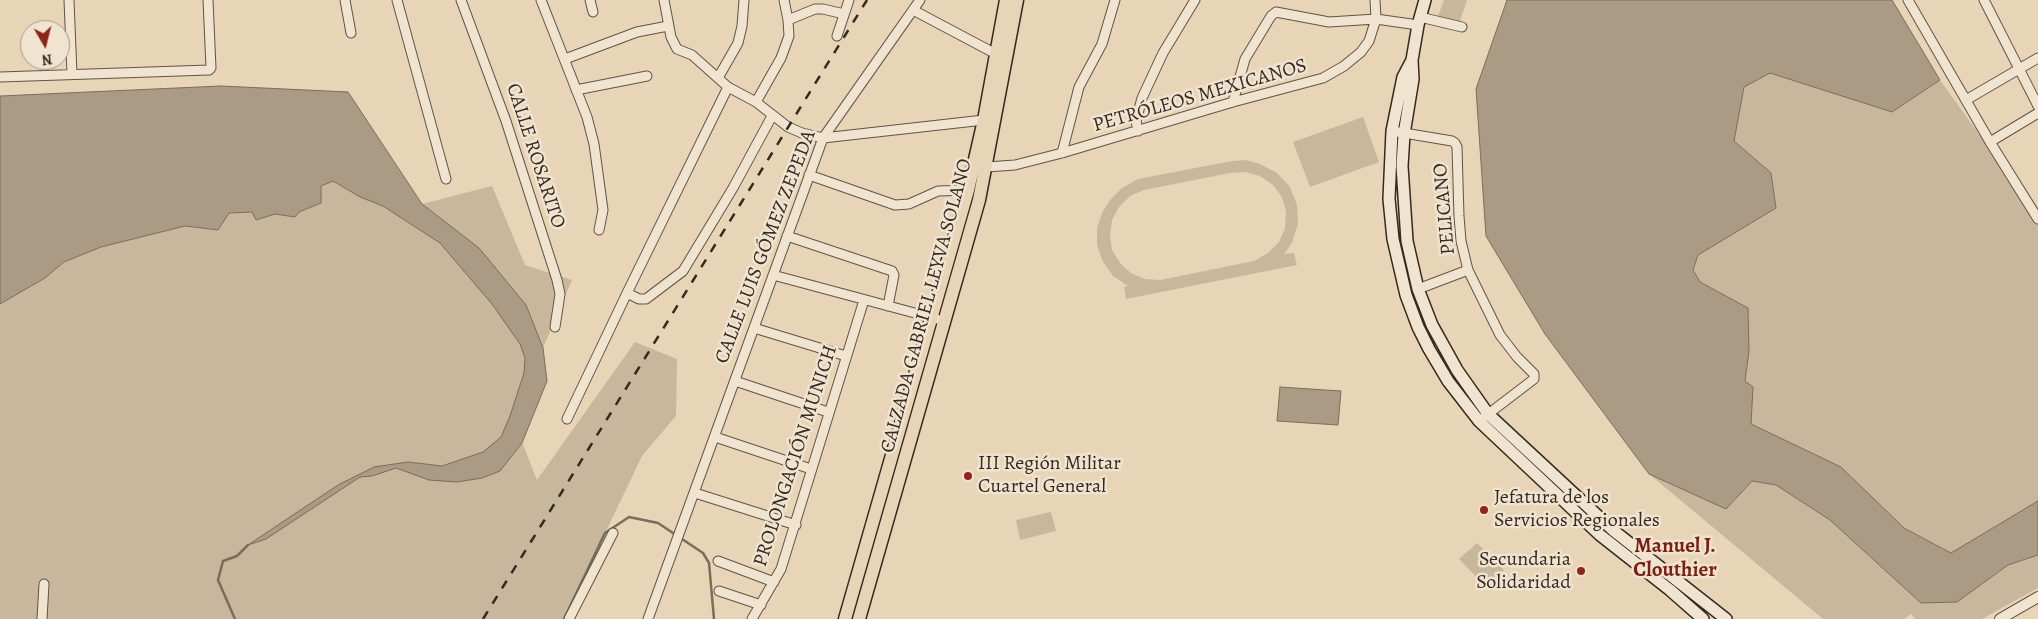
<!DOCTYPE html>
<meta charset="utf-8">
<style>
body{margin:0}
#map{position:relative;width:2038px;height:619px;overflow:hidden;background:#e8d4b7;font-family:Alegreya,serif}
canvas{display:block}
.north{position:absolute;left:20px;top:20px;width:50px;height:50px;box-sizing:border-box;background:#f0e3d0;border:1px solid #a5998a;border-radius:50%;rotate:172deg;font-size:14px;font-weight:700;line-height:20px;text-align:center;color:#342a20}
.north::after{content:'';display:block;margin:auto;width:18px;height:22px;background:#8f2418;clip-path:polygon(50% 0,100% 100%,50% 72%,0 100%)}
</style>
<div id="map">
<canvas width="2038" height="619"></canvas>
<div class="north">N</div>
</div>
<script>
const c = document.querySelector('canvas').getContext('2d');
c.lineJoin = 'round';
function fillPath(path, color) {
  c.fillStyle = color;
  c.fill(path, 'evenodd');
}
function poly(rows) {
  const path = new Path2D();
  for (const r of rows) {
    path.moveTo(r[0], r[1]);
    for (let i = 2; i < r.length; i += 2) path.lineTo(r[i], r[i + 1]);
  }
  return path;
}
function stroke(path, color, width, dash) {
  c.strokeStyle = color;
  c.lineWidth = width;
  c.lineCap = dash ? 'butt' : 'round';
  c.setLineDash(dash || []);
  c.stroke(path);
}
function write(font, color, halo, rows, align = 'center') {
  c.font = font + ' Alegreya,serif';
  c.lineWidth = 5;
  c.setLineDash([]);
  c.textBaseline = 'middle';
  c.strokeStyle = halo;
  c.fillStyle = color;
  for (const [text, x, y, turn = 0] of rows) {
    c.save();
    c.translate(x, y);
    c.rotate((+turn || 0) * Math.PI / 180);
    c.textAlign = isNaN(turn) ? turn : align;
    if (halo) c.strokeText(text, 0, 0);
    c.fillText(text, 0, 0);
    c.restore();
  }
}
const green = poly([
 [1444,0,1467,0,1459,24,1438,16],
 [1770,73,1892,112,1940,80,2038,216,2038,501,1952,553,1904,528,1841,467,1750,424,1753,387,1745,381,1749,351,1748,308,1700,282,1693,270,1698,255,1776,208,1771,173,1734,141,1744,87],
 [1363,117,1379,162,1310,187,1293,142],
 [1246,160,1260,164,1277,173,1290,187,1297,205,1298,224,1292,243,1284,254,1294,253,1297,265,1126,299,1124,287,1128,286,1113,276,1103,262,1097,245,1097,228,1102,213,1110,200,1122,188,1138,179,1232,161],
 [1245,172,1260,176,1273,185,1282,197,1286,212,1285,228,1279,242,1268,253,1254,261,1160,280,1145,279,1131,273,1120,263,1112,250,1110,235,1112,220,1119,207,1130,196,1144,190,1230,173],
 [332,181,360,197,422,204,492,186,525,265,572,280,543,348,547,381,522,442,537,480,635,342,677,359,676,416,642,456,564,619,0,619,0,304,45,278,64,262,101,247,185,226,218,230,229,213,253,212,256,220,275,214,295,217,299,212,321,203,321,186],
 [1649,474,1726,509,1752,481,1776,485,1830,520,1921,603,1957,602,2008,565,2038,555,2038,588,1982,619,1915,619,1911,614,1904,619,1823,619],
 [1051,512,1056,531,1020,540,1016,520],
 [1477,543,1504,570,1486,587,1459,559]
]);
const water = poly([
 [1507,0,1892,0,1940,80,1892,112,1770,73,1744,87,1734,141,1771,173,1776,208,1698,255,1693,270,1700,282,1748,308,1749,351,1745,381,1753,387,1751,424,1841,467,1904,528,1951,553,2038,501,2038,555,2008,565,1957,602,1921,603,1830,520,1776,485,1752,481,1726,509,1649,474,1545,334,1486,236,1476,89,1507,0],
 [221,86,348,92,422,204,479,248,526,305,543,348,547,381,522,443,500,471,482,478,457,482,429,480,396,468,372,476,360,477,266,539,248,545,338,485,374,467,408,462,442,466,483,452,501,437,510,416,524,373,525,358,520,344,492,304,440,243,383,206,360,197,333,181,321,186,321,203,299,212,295,217,275,214,256,220,252,212,229,213,218,230,185,226,101,247,64,262,45,278,0,304,0,96,221,86],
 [1280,387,1341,391,1338,425,1277,421,1280,387]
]);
const stream = poly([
 [235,619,218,580,223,561,237,556,248,545],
 [564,619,605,533,629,517,658,523,703,553,709,563,714,619]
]);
const minor = poly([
 [69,0,72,74],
 [345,0,351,33],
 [397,0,446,179],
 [461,0,506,121,557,280,560,294,555,327],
 [541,0,587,117,594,144,603,210,599,230],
 [590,0,593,12],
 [664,0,671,37,677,49,692,55,728,87,756,102,788,127,802,133,823,138,984,120],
 [1908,0,1990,142,2038,219],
 [1984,0,2038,106],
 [913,10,996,54],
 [1420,17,1462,27],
 [788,20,815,9,823,9,844,14],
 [837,36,849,0],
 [565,59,637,32,668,26],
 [0,77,209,70,211,68,208,0],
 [718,78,738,43,742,26,744,0],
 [576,90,647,76],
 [1966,100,2038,58],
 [756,102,781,58,789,36,788,20,784,0],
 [1233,102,1245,59,1271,16,1276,12,1329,22,1376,19,1418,25],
 [1138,131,1136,121,1142,98,1163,53,1195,0],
 [1392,131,1452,141,1455,143,1457,147,1459,216,1461,241,1468,270,1500,335,1517,357,1534,374,1534,379,1483,418],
 [1990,142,2038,113],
 [1062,153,1079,87,1102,44,1115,0],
 [986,167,1015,165,1062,153,1233,102,1323,78,1344,66,1361,52,1369,41,1376,19,1375,0],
 [809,175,895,205,909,204,938,191,968,190],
 [787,236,892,271,894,275,888,306],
 [773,275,937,319],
 [1418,289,1468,270],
 [627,293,639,299,646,299,683,271,733,188,772,116],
 [754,328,846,356],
 [735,381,828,412],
 [567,419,627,293,728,87],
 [715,437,811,469],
 [695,493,796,525],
 [718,561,774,582],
 [719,591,761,605],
 [42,619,44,584],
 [569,619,613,533],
 [648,619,823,138,920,0],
 [752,619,781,569,864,300]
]);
const tertiary = poly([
 [2000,619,2038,597]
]);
const secondary = poly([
 [1425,0,1418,25,1412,60,1413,79,1404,134,1402,166,1407,241,1418,289,1432,325,1457,370,1488,414,1614,531,1726,619],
 [1412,60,1403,77,1392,131,1389,199,1393,239,1406,295,1418,327,1429,349,1448,381,1479,421,1600,535,1670,590,1703,619]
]);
const primary = poly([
 [845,619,968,190,984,120,1006,0],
 [859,619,979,200,1017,0]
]);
const rail = poly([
 [483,619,867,0]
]);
const markers = [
 [968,476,5,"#8f2418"],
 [1484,510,5,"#8f2418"],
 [1581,571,5,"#8f2418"]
];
const streetNames = [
 ["PETRÓLEOS MEXICANOS",1200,96,-16],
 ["CALLE ROSARITO",535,156,72],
 ["PELICANO",1445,209,-95],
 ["CALLE LUIS GÓMEZ ZEPEDA",766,247,-69],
 ["CALZADA GABRIEL LEYVA SOLANO",927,306,-75],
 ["PROLONGACIÓN MUNICH",796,456,-72]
];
const poiNames = [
 ["III Región Militar",978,464],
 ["Cuartel General",978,487],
 ["Jefatura de los",1494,498],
 ["Servicios Regionales",1494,521],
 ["Secundaria",1571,560,"right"],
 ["Solidaridad",1571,583,"right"]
];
const neighbourhoodNames = [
 ["Manuel J.",1675,547],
 ["Clouthier",1675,571]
];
fillPath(green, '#c9b79d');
fillPath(water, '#ab9a84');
stroke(water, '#7b6d5c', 1);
stroke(stream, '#7b6d5c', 2.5);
stroke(minor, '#615446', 11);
stroke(tertiary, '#615446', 12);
stroke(secondary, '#342a20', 14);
stroke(primary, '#342a20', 15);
stroke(minor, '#f0e3d0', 9);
stroke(tertiary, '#f0e3d0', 10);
stroke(secondary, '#f0e3d0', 11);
stroke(primary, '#e8d4b7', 12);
stroke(rail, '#342a20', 2.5, [9, 9]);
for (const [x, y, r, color] of markers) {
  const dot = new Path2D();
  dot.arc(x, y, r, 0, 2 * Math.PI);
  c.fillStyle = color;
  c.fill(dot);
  stroke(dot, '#f0e3d0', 2);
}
write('20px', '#342a20', '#f0e3d0', streetNames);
write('20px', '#342a20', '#f0e3d0', poiNames, 'left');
write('bold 21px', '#7a1f14', '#f0e3d0', neighbourhoodNames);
</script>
